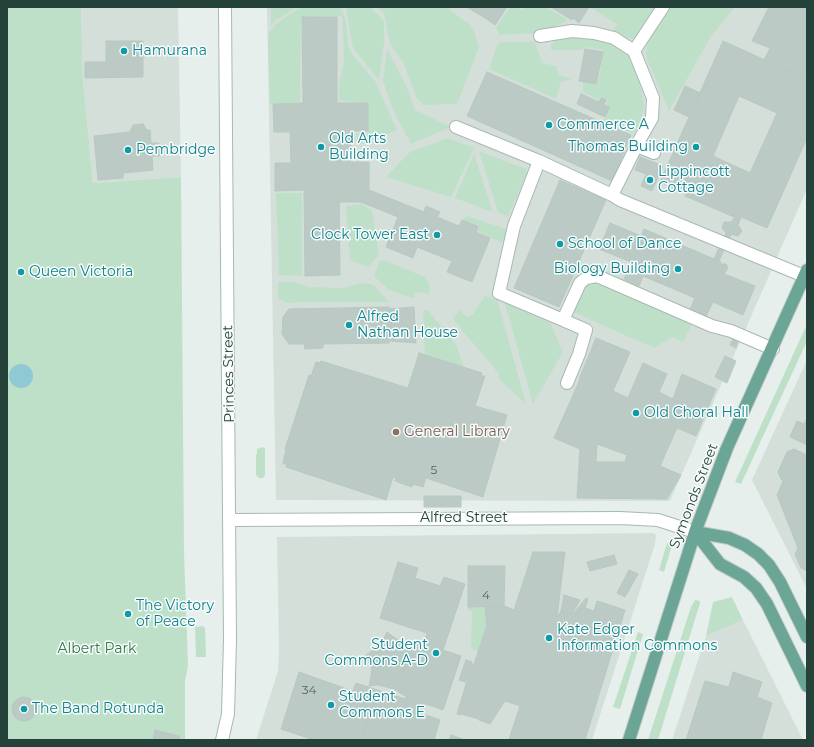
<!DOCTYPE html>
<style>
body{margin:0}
#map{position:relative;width:814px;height:747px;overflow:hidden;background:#e6efeb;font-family:Montserrat,sans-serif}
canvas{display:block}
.frame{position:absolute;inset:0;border:8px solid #24423a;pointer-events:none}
</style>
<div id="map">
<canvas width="814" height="747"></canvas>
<div class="frame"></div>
</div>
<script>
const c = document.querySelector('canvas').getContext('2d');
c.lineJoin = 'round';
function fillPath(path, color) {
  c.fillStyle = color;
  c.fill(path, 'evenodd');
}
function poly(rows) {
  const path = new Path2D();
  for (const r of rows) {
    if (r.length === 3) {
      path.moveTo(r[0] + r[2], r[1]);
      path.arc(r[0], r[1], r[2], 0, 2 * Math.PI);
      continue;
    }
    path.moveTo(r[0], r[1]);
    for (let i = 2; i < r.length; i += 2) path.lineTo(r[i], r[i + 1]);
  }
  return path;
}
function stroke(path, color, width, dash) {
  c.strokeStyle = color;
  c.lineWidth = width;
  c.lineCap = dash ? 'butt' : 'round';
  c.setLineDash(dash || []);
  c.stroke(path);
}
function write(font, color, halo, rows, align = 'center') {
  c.font = font + ' Montserrat,sans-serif';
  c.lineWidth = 3;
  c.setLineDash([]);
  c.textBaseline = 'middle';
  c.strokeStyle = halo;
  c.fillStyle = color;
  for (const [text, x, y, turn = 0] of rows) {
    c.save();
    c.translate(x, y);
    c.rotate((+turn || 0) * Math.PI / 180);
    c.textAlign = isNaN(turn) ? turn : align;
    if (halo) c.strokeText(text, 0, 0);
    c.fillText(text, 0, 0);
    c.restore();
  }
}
const built = poly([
 [81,7,178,7,181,177,93,183,83,79],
 [267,7,807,7,807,189,670,501,276,500],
 [807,360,807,589,752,480],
 [654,533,656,535,655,544,592,740,256,740,278,671,279,652,277,537],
 [743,620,803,740,672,740,706,636]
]);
const green = poly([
 [7,7,81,7,83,79,93,183,181,177,184,552,188,666,185,681,185,740,179,740,180,736,155,730,153,740,7,740],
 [271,7,297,7,276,20,271,26],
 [301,7,341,7,342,16,301,17,300,102,270,104,268,34,277,23],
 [342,7,346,21,348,46,352,54,375,81,397,130,359,145,356,134,368,133,368,103,339,101,339,84,344,62],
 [346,7,370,7,384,21,384,44,379,80,353,48],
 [377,7,446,7,469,24,474,31,479,47,458,102,455,104,424,105,417,99,403,62,390,44,384,13],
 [510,7,518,7,523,10,525,7,546,7,567,19,563,23,536,33,500,35,496,28],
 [592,7,658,7,637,40,628,38,613,30,617,24,591,8],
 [670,7,735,7,711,36,669,111,646,56,648,37],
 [573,36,606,40,628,54,640,83,644,106,641,124,632,133,604,121,611,107,606,105,608,100,600,97,599,100,583,92,583,77,596,79,599,78,603,50,585,47,582,50,551,50,551,45,554,42],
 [503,42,535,42,542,63,556,66,559,75,572,79,561,82,556,99,489,69,498,43],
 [387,49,407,87,415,110,451,127,411,144,393,110,383,81],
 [448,138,474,148,451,197,386,177,410,152],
 [479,151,526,169,527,173,508,217,498,212],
 [474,154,488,197,492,212,455,198],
 [276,193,302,193,302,276,279,275],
 [361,204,372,210,379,255,368,267,350,260,346,206],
 [467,216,507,229,503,243,477,231,479,225,462,220],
 [380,260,383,260,425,277,430,285,429,294,415,292,415,299,389,290,374,276],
 [598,279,694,320,683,342,672,337,654,348,573,312,588,284],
 [278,282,294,282,308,287,342,288,364,283,374,285,389,302,306,302,287,303,278,298],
 [485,296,497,299,526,404,498,378,499,374,453,319,459,310,467,317,473,314],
 [505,303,550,323,563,352,533,404],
 [423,310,428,310,456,345,464,367,425,355],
 [807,324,807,341,741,484,735,482],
 [263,447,265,449,265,475,263,478,259,478,256,475,256,454,257,454,257,449],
 [667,543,672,545,664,572,659,570],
 [732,597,743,620,706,636,713,602],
 [695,600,700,601,700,603,658,740,648,740,691,607],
 [468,607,485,607,487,625,478,651,471,649,472,611,468,611],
 [203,626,205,628,206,657,196,657,195,627],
 [638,632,643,634,620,709,613,707]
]);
const water = poly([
 [21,376,12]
]);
const building = poly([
 [467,7,497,7,488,20,467,7],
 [497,7,507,7,495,25,488,20,497,7],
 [551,7,589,7,579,23,573,18,572,20,551,7],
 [769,7,807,7,807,79,764,60,770,48,752,41,769,7],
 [302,17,337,17,337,103,368,103,368,131,351,131,351,162,369,162,369,190,339,190,340,275,305,276,304,190,275,191,275,163,291,163,290,132,274,132,273,104,303,103,302,17],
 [106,41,143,41,143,77,85,78,85,62,106,62,106,41],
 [723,41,807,79,807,138,767,228,741,217,738,225,742,231,738,236,726,233,722,228,724,222,732,222,734,217,685,196,686,193,660,182,723,41],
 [739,96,777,113,750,173,713,156,739,96],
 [585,49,603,52,596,84,579,81,585,49],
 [487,72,631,135,612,181,467,116,487,72],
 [685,86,700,93,689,117,674,110,685,86],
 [581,94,599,102,601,98,606,100,604,105,610,107,605,117,577,104,581,94],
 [143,124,147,130,150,130,151,143,159,143,160,156,152,156,153,170,123,173,123,178,98,180,94,136,130,132,133,125,143,124],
 [640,157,663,166,652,191,641,186,646,174,635,170,640,157],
 [560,180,606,200,559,307,514,288,560,180],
 [339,190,369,190,424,212,426,206,440,212,437,217,459,226,462,220,478,226,476,232,490,238,472,282,447,272,452,261,417,247,413,258,386,247,398,217,361,202,338,202,339,190],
 [610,223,641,236,644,229,721,262,720,264,726,264,728,268,724,274,755,286,743,315,713,302,706,316,690,309,695,298,643,276,639,286,624,279,631,262,599,249,610,223],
 [726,233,731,235,719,261,714,259,726,233],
 [389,307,389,309,414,307,416,343,389,341,389,343,323,344,323,348,305,349,304,344,289,344,282,334,283,317,289,309,389,307],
 [596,338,630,352,613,391,628,398,643,363,667,374,659,392,673,399,682,374,716,389,696,436,677,428,660,466,681,475,667,499,577,498,580,449,554,438,580,379,579,379,596,338],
 [597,444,627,455,625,462,596,462,597,444],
 [733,339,738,341,736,348,730,345,733,339],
 [419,353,482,373,481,376,485,376,475,406,507,415,483,497,426,478,423,487,413,484,412,487,395,481,396,478,393,477,386,500,286,467,287,465,283,463,286,450,285,449,309,375,311,376,316,362,320,363,321,361,408,388,419,353],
 [725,356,736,361,727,383,715,377,725,356],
 [807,418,807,445,790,437,797,421,804,424,807,418],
 [794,449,807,455,807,571,801,568,795,554,798,548,777,495,783,481,781,479,778,472,787,452,794,449],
 [424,496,461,496,461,507,424,507,424,496],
 [533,552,565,552,557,617,561,611,573,614,586,598,588,599,585,608,594,611,597,601,625,610,585,740,511,740,509,739,520,706,505,701,490,724,479,720,479,719,461,714,460,715,457,714,472,664,474,664,487,625,485,607,504,606,514,610,533,552],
 [614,555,617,564,590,571,587,562,614,555],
 [398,562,418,568,415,578,428,582,440,586,444,577,465,584,443,650,461,656,443,710,426,704,424,710,423,714,440,720,434,740,361,740,375,699,353,691,356,683,405,699,427,633,380,618,398,562],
 [468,566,505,566,504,606,468,607,468,566],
 [629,570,638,574,625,597,617,593,629,570],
 [564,595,580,600,572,614,561,611,564,595],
 [387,632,398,640,414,645,422,644,405,696,394,689,378,685,369,686,372,670,366,655,380,645,387,632],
 [466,660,472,662,465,682,459,680,466,660],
 [299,672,375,699,361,740,314,740,281,729,299,672],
 [733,672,762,682,757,697,772,703,761,740,686,740,705,681,729,687,733,672],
 [24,709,12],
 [155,730,180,736,179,740,153,740,155,730],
 [451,735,465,740,449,740,451,735]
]);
const minor = poly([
 [540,36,572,31,594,33,614,38,634,51],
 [456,127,539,161,612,195,620,200,804,276],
 [637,146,654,153],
 [539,161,514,226,499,293,563,320,580,283,586,278,597,276,712,326,731,331,773,349],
 [612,195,640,139,652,118,653,98,634,51,663,7],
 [563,320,586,330,579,354,567,383],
 [230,520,620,518,658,520,695,532],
 [222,740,228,714,230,639,225,7]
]);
const major = poly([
 [695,532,720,564,744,577,756,588,767,604,807,686],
 [695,532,729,538,745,545,758,554,769,565,780,582,807,637],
 [629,740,695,532,727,448,807,270]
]);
const markers = [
 [124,51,4,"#0f9aa8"],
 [549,125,4,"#0f9aa8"],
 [321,147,4,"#0f9aa8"],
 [696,147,4,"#0f9aa8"],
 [128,150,4,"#0f9aa8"],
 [650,180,4,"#0f9aa8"],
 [437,235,4,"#0f9aa8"],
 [560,244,4,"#0f9aa8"],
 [678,269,4,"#0f9aa8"],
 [21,272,4,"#0f9aa8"],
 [349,325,4,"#0f9aa8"],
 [636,413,4,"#0f9aa8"],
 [396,432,4,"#8d6e63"],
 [128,614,4,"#0f9aa8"],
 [549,638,4,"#0f9aa8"],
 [436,653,4,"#0f9aa8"],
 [331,705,4,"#0f9aa8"],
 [24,709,4,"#0f9aa8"]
];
const numberNames = [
 ["5",434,470],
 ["4",486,595],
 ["34",309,690]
];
const cultureNames = [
 ["Hamurana",132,51],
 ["Commerce A",557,125],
 ["Old Arts",329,139],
 ["Building",329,155],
 ["Thomas Building",688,147,"right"],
 ["Pembridge",136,150],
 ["Lippincott",658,172],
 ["Cottage",658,188],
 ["Clock Tower East",429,235,"right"],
 ["School of Dance",568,244],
 ["Biology Building",670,269,"right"],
 ["Queen Victoria",29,272],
 ["Alfred",357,317],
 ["Nathan House",357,333],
 ["Old Choral Hall",644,413],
 ["The Victory",136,606],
 ["of Peace",136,622],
 ["Kate Edger",557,630],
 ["Information Commons",557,646],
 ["Student",428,645,"right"],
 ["Commons A-D",428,661,"right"],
 ["Student",339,697],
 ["Commons E",339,713],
 ["The Band Rotunda",32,709]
];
const streetNames = [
 ["Princes Street",229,374,-91],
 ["Symonds Street",694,496,-69],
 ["Alfred Street",464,518]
];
const educationNames = [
 ["General Library",404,432]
];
const parkNames = [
 ["Albert Park",97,649]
];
fillPath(built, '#d4dfda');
fillPath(green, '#bfe0c8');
fillPath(water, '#8ec9d4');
fillPath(building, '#bbcac4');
stroke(building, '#b8c9c2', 1);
stroke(minor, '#a8b8b2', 14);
stroke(major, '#c2cac8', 14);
stroke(minor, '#fff', 12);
stroke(major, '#6aa596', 12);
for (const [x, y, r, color] of markers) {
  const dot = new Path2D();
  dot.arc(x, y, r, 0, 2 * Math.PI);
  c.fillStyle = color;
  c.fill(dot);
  stroke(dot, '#f7fbf9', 1.5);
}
write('12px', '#4a645c', null, numberNames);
write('14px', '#0d838f', '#f7fbf9', cultureNames, 'left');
write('14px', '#24423a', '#f7fbf9', streetNames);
write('14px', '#785e54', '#f7fbf9', educationNames, 'left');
write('14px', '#2d7a4b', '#f7fbf9', parkNames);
</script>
